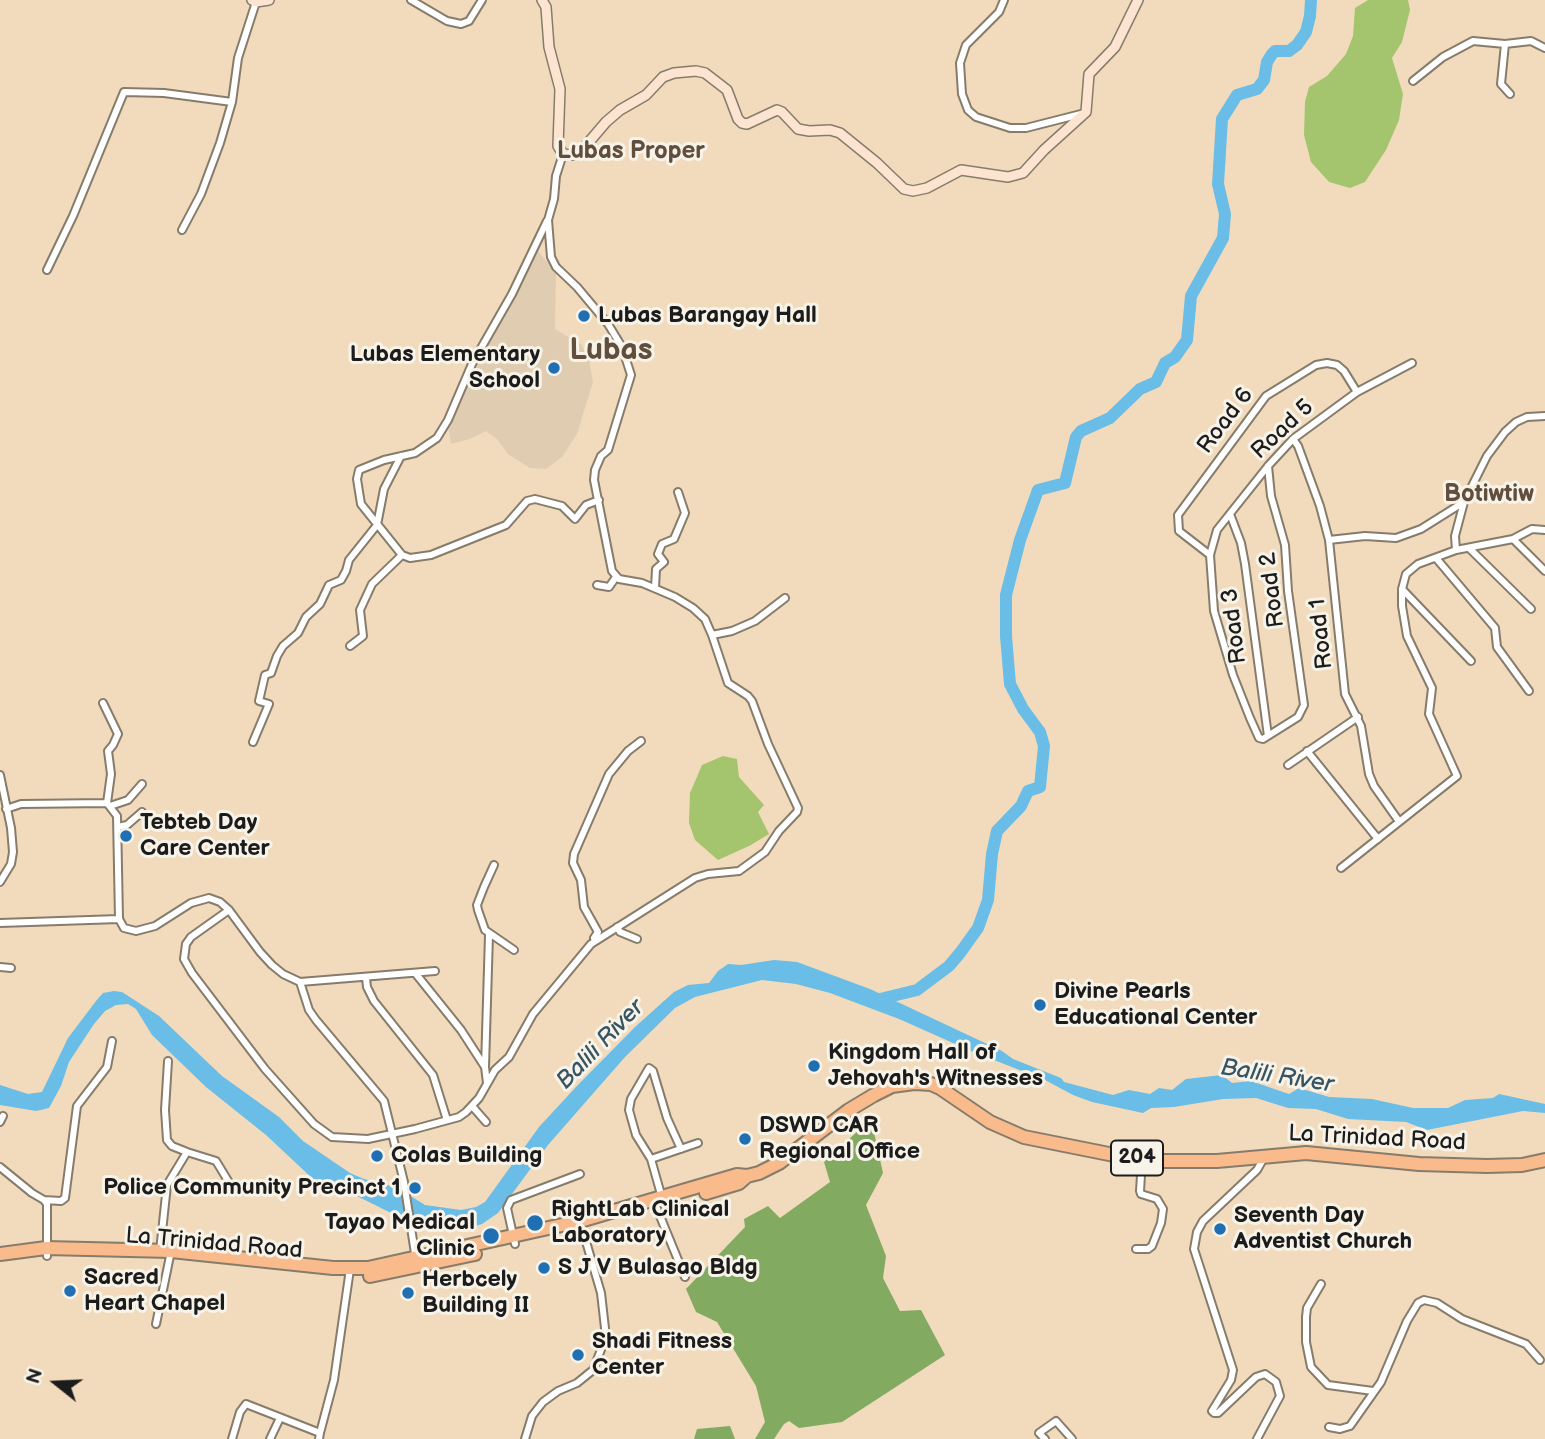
<!DOCTYPE html>
<style>
body{margin:0}
#map{position:relative;width:1545px;height:1439px;overflow:hidden;background:#f1dbbc;font-family:"Balsamiq Sans",sans-serif}
canvas{display:block}
.north{position:absolute;left:21px;top:1348px;width:70px;height:70px;-webkit-text-stroke:5px #f7f3e8;paint-order:stroke;rotate:288deg;font-size:19px;font-weight:700;line-height:28px;text-align:center;color:#1c1c1c}
.north::after{content:'';display:block;margin:auto;width:24px;height:32px;background:#1c1c1c;clip-path:polygon(50% 0,100% 100%,50% 72%,0 100%)}
</style>
<div id="map">
<canvas width="1545" height="1439"></canvas>
<div class="north">N</div>
</div>
<script>
const c = document.querySelector('canvas').getContext('2d');
c.lineJoin = 'round';
function fillPath(path, color) {
  c.fillStyle = color;
  c.fill(path, 'evenodd');
}
function poly(rows) {
  const path = new Path2D();
  for (const r of rows) {
    path.moveTo(r[0], r[1]);
    for (let i = 2; i < r.length; i += 2) path.lineTo(r[i], r[i + 1]);
  }
  return path;
}
function stroke(path, color, width, dash) {
  c.strokeStyle = color;
  c.lineWidth = width;
  c.lineCap = dash ? 'butt' : 'round';
  c.setLineDash(dash || []);
  c.stroke(path);
}
function write(font, color, halo, rows, align = 'center') {
  c.font = font + ' "Balsamiq Sans",sans-serif';
  c.lineWidth = 6;
  c.setLineDash([]);
  c.textBaseline = 'middle';
  c.strokeStyle = halo;
  c.fillStyle = color;
  for (const [text, x, y, turn = 0] of rows) {
    c.save();
    c.translate(x, y);
    c.rotate((+turn || 0) * Math.PI / 180);
    c.textAlign = isNaN(turn) ? turn : align;
    if (halo) c.strokeText(text, 0, 0);
    c.fillText(text, 0, 0);
    c.restore();
  }
}
const built = poly([
 [538,251,556,273,555,329,581,344,589,360,593,382,577,434,562,457,546,469,530,468,508,454,497,439,486,431,470,439,451,444,448,426,486,347]
]);
const green = poly([
 [1368,0,1408,0,1410,10,1402,42,1392,58,1403,94,1399,120,1386,150,1365,182,1350,188,1329,182,1311,162,1304,135,1305,102,1309,87,1327,76,1346,54,1353,36,1355,8],
 [723,756,737,759,739,777,764,805,758,812,769,834,749,846,718,860,695,840,689,823,690,793,702,765]
]);
const forest = poly([
 [871,1119,883,1173,866,1205,886,1256,883,1278,900,1311,921,1310,945,1355,842,1422,799,1428,789,1421,784,1424,774,1439,755,1439,765,1422,756,1386,717,1322,696,1312,686,1289,745,1227,744,1219,768,1206,780,1218,830,1182,824,1162],
 [730,1426,735,1439,694,1439,697,1429]
]);
const water = poly([
 [774,960,797,962,870,989,1002,1051,1013,1059,1061,1078,1064,1082,1113,1095,1129,1090,1150,1094,1159,1088,1172,1090,1186,1079,1222,1075,1232,1083,1251,1081,1289,1094,1299,1088,1329,1097,1372,1099,1413,1108,1448,1108,1465,1100,1493,1098,1499,1094,1545,1104,1545,1113,1523,1111,1427,1130,1406,1122,1348,1119,1316,1109,1288,1108,1256,1098,1223,1099,1174,1107,1151,1108,1143,1113,1092,1102,1073,1095,1045,1080,971,1051,899,1019,830,993,796,984,762,980,695,997,675,1008,625,1057,548,1145,498,1213,482,1224,475,1226,439,1229,431,1227,389,1212,349,1192,313,1179,266,1135,206,1087,152,1035,136,1009,128,1004,116,1005,105,1011,94,1024,69,1062,61,1086,49,1108,36,1111,0,1105,0,1085,28,1094,42,1092,68,1038,96,1001,103,993,114,991,122,992,159,1016,222,1076,279,1117,303,1141,350,1173,364,1179,396,1187,425,1205,461,1210,476,1207,485,1202,539,1127,575,1088,635,1027,674,992,688,985,709,983,718,971,728,964,741,965]
]);
const river = poly([
 [876,1000,917,990,949,966,960,953,978,928,988,900,992,854,997,831,1021,806,1028,791,1040,787,1044,746,1040,732,1023,709,1010,684,1006,636,1006,595,1020,540,1038,490,1065,483,1076,437,1081,431,1110,418,1140,389,1156,382,1165,363,1175,357,1187,340,1191,296,1223,238,1225,214,1218,184,1222,119,1237,95,1257,89,1264,80,1267,62,1272,54,1275,51,1289,51,1297,45,1306,32,1310,16,1311,0]
]);
const street = poly([
 [411,0,447,21,461,24,469,21,482,0],
 [1004,0,999,12,966,45,960,63,962,94,968,110,976,117,1010,128,1026,128,1081,114],
 [1505,44,1501,84,1510,94],
 [1413,81,1443,57,1473,41,1505,44,1531,41,1545,48],
 [547,221,512,294,472,364,448,420,437,438,415,453,384,460,359,470,357,479,361,504,402,555,410,558,431,555,506,525,527,501,535,499,562,506,575,519,586,505,599,500],
 [182,230,201,194,220,143,232,102,238,58,256,2],
 [47,270,73,216,124,92,164,93,232,102],
 [1293,439,1298,446,1320,506,1329,540,1345,694,1361,726,1369,774,1374,786,1398,820],
 [1268,466,1271,496,1285,545,1288,591,1304,705,1298,717,1263,739,1259,738,1250,718,1233,675,1214,611,1210,555,1217,530,1268,466,1293,439,1357,392,1412,363],
 [1230,514,1241,543,1245,564,1268,736],
 [1513,539,1545,571],
 [1329,540,1365,536,1396,538,1421,529,1464,502],
 [1469,548,1531,609],
 [1456,550,1455,536,1464,502,1487,456,1505,432,1516,422,1527,417,1545,416],
 [1210,555,1179,531,1178,515,1266,396,1316,365,1327,363,1337,365,1344,371,1357,392],
 [1436,558,1495,628,1497,647,1529,691],
 [597,585,609,587,616,577],
 [655,588,656,569,664,562,658,554,662,544,674,539,685,513,678,492],
 [1402,589,1471,661],
 [712,635,732,631,755,621,785,598],
 [350,646,363,636,360,610,372,584,402,555],
 [103,703,118,734,113,745,108,751,111,774,107,803,117,816,119,919,124,928,136,931,155,926,191,903,209,898,220,902,229,910,260,952,272,965,283,974,300,982,435,971],
 [253,742,269,704,259,701,265,675,271,673,277,656,283,646,298,633,306,617,320,604,329,585,341,580,346,571,349,560,377,525,384,489,401,456],
 [1307,751,1378,839],
 [1288,765,1358,717],
 [0,775,11,828,13,852,11,864,0,882],
 [110,806,128,800,142,784],
 [6,809,21,804,107,803],
 [118,827,127,825,142,812],
 [494,865,484,887,477,905,478,910,485,930,514,950],
 [1341,868,1457,776,1429,714,1432,688,1407,636,1402,606,1402,589,1406,574,1418,564,1456,550,1513,539,1532,529,1545,530],
 [229,910,191,937,186,944,184,959,192,973,265,1069,314,1124,332,1137,368,1139,415,1129,459,1117,466,1112,479,1098,495,1070,509,1057,533,1014,591,944,695,878,708,874,739,871,765,852,779,831,797,812,798,808,768,744,752,701,748,696,728,683,712,635,705,619,693,608,675,597,642,583,619,579,612,571,594,480,595,470,601,456,608,450,631,375,622,347,608,324,577,287,556,267,551,257,548,220,554,199,556,176,563,154],
 [0,923,119,919],
 [617,927,620,932,637,939],
 [594,938,598,932,584,907,581,880,573,863,574,854,609,774,628,751,641,741],
 [0,967,11,968],
 [416,974,461,1030,485,1067],
 [366,978,367,987,374,1001,433,1075,447,1120],
 [300,982,309,1010,316,1020,384,1101,404,1182,416,1260],
 [168,1061,165,1110,167,1140,172,1146,187,1152,216,1161,233,1189],
 [487,1083,485,1067,489,935],
 [472,1106,486,1122],
 [0,1122,3,1116],
 [651,1159,698,1143],
 [0,1167,32,1193,44,1200,47,1204,47,1256],
 [653,1199,685,1277],
 [44,1200,61,1201,65,1198,77,1106,107,1067,112,1041],
 [664,1205,651,1159,636,1135,629,1110,631,1099,649,1068,653,1071,667,1118,681,1149],
 [515,1244,507,1208,511,1200,580,1174],
 [1136,1249,1148,1249,1152,1246,1161,1223,1163,1209,1157,1199,1141,1194,1140,1191,1142,1159],
 [160,1251,167,1185,187,1152],
 [1321,1284,1307,1308,1306,1317,1306,1342,1311,1367,1328,1385,1373,1391],
 [156,1324,171,1251],
 [1329,1427,1340,1429,1350,1426,1381,1382,1407,1321,1418,1303,1424,1300,1437,1303,1462,1319,1526,1344,1540,1360],
 [320,1433,334,1380,350,1269],
 [232,1439,240,1412,246,1404,320,1433,319,1439],
 [270,1439,280,1418],
 [525,1439,532,1416,543,1402,558,1391,577,1383,593,1370,606,1337,601,1293,580,1221],
 [1045,1439,1039,1433,1056,1421,1072,1439],
 [1257,1439,1280,1396,1276,1382,1265,1374,1256,1377,1218,1413,1214,1413,1212,1411,1231,1380,1233,1370,1194,1249,1197,1232,1203,1221,1257,1170,1265,1156]
]);
const secondary = poly([
 [252,0,256,2,269,0],
 [542,0,546,7,549,47,560,89,558,146,563,154,573,155,583,149,606,122,620,110,646,95,663,77,674,73,696,71,705,73,727,90,738,119,742,123,747,124,777,110,782,112,798,129,809,131,830,130,840,133,877,163,904,189,913,191,927,188,961,170,1008,177,1023,173,1044,150,1086,112,1089,74,1115,47,1138,0]
]);
const highway = poly([
 [706,1193,739,1183,747,1176],
 [0,1254,46,1248,171,1251,333,1268,368,1268,580,1221,737,1175,747,1176,759,1173,779,1163,849,1110,874,1095,892,1086,914,1083,931,1084,940,1088,990,1122,1024,1137,1129,1158,1160,1161,1217,1161,1306,1153,1419,1164,1487,1166,1522,1165,1545,1160],
 [370,1276,475,1254]
]);
const markers = [
 [584,316,7,"#1f6fb2"],
 [554,368,7,"#1f6fb2"],
 [126,836,7,"#1f6fb2"],
 [1040,1005,7,"#1f6fb2"],
 [814,1066,7,"#1f6fb2"],
 [745,1139,7,"#1f6fb2"],
 [377,1156,7,"#1f6fb2"],
 [415,1188,7,"#1f6fb2"],
 [535,1223,9,"#1f6fb2"],
 [1220,1229,7,"#1f6fb2"],
 [491,1236,9,"#1f6fb2"],
 [544,1268,7,"#1f6fb2"],
 [70,1291,7,"#1f6fb2"],
 [408,1293,7,"#1f6fb2"],
 [578,1355,7,"#1f6fb2"]
];
const shields = [
 [1137,1158,52]
];
const shieldNames = [
 ["204",1137,1158]
];
const poiNames = [
 ["Lubas Barangay Hall",598,316],
 ["Lubas Elementary",540,355,"right"],
 ["School",540,381,"right"],
 ["Tebteb Day",140,823],
 ["Care Center",140,849],
 ["Divine Pearls",1054,992],
 ["Educational Center",1054,1018],
 ["Kingdom Hall of",828,1053],
 ["Jehovah's Witnesses",828,1079],
 ["DSWD CAR",759,1126],
 ["Regional Office",759,1152],
 ["Colas Building",391,1156],
 ["Police Community Precinct 1",401,1188,"right"],
 ["RightLab Clinical",551,1210],
 ["Laboratory",551,1236],
 ["Seventh Day",1234,1216],
 ["Adventist Church",1234,1242],
 ["Tayao Medical",475,1223,"right"],
 ["Clinic",475,1249,"right"],
 ["S J V Bulasao Bldg",558,1268],
 ["Sacred",84,1278],
 ["Heart Chapel",84,1304],
 ["Herbcely",422,1280],
 ["Building II",422,1306],
 ["Shadi Fitness",592,1342],
 ["Center",592,1368]
];
const streetNames = [
 ["Road 6",1226,421,-53],
 ["Road 5",1283,430,-43],
 ["Road 2",1273,590,-97],
 ["Road 3",1235,626,-97],
 ["Road 1",1322,634,-96],
 ["La Trinidad Road",1377,1139,3],
 ["La Trinidad Road",214,1244,5]
];
const neighbourhoodNames = [
 ["Lubas Proper",631,152],
 ["Botiwtiw",1489,495]
];
const waterNames = [
 ["Balili River",601,1045,-46],
 ["Balili River",1277,1077,9]
];
const districtNames = [
 ["Lubas",611,351]
];
fillPath(built, '#e0cdb1');
fillPath(green, '#a4c56e');
fillPath(forest, '#83aa61');
fillPath(water, '#6abde6');
stroke(river, '#6abde6', 12);
stroke(street, '#867c6c', 10);
stroke(secondary, '#867c6c', 12);
stroke(highway, '#867c6c', 16);
stroke(street, '#fff', 6);
stroke(secondary, '#fde4d1', 9);
stroke(highway, '#fabb8c', 12);
for (const [x, y, r, color] of markers) {
  const dot = new Path2D();
  dot.arc(x, y, r, 0, 2 * Math.PI);
  c.fillStyle = color;
  c.fill(dot);
  stroke(dot, '#f7f3e8', 2.5);
}
for (const [x, y, w] of shields) {
  const box = new Path2D();
  box.roundRect(x - w / 2, y - 17.5, w, 35, 5);
  c.fillStyle = '#f7f3e8';
  c.fill(box);
  stroke(box, '#1c1c1c', 2);
}
write('bold 21px', '#1c1c1c', null, shieldNames);
write('bold 23px', '#1c1c1c', '#f7f3e8', poiNames, 'left');
write('23px', '#1c1c1c', '#f7f3e8', streetNames);
write('bold 24px', '#614e3d', '#f7f3e8', neighbourhoodNames);
write('italic 24px', '#375463', '#f7f3e8', waterNames);
write('bold 30px', '#614e3d', '#f7f3e8', districtNames);
</script>
